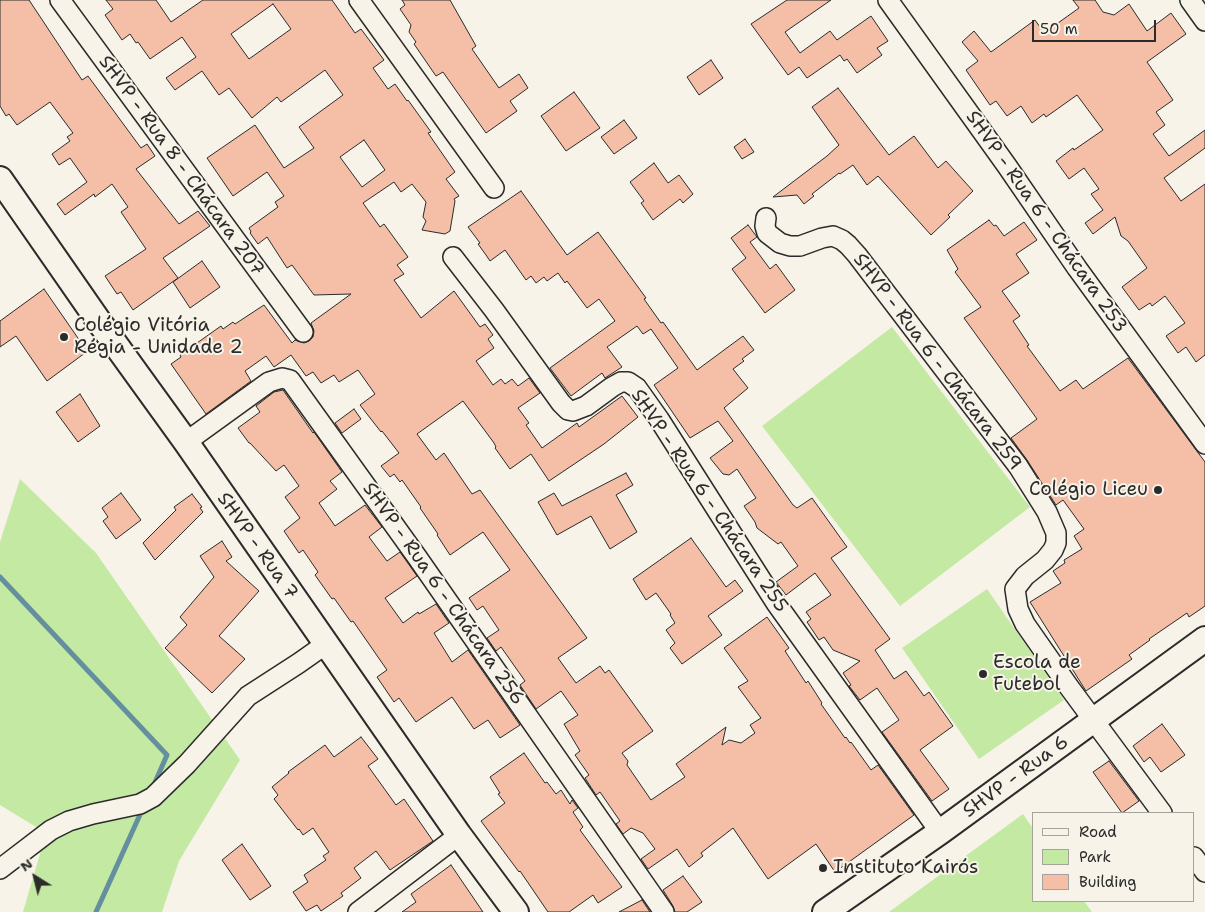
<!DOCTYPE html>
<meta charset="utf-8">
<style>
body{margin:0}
#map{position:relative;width:1205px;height:912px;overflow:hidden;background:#f7f3e8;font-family:"Shantell Sans",sans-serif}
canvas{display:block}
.legend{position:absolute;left:1032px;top:812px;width:162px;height:90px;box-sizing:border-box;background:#f7f3e8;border:1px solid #a5a39c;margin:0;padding:6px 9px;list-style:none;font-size:15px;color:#2b2b2b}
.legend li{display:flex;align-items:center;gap:10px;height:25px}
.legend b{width:25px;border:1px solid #a5a39c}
.north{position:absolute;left:10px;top:852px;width:50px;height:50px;-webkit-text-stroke:4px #f7f3e8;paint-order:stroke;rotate:324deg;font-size:14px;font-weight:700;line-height:20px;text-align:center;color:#2b2b2b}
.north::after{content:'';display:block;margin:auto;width:18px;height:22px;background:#2b2b2b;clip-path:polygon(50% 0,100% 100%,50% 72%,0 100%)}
.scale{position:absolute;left:1032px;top:20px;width:124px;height:22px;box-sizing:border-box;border:2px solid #2b2b2b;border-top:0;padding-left:6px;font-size:15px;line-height:18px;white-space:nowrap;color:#2b2b2b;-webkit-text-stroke:4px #f7f3e8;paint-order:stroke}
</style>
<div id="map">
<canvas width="1205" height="912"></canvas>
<ul class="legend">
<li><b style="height:6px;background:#f7f3e8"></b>Road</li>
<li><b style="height:14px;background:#c4e9a3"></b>Park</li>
<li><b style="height:14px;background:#f4bea7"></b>Building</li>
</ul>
<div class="north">N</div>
<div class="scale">50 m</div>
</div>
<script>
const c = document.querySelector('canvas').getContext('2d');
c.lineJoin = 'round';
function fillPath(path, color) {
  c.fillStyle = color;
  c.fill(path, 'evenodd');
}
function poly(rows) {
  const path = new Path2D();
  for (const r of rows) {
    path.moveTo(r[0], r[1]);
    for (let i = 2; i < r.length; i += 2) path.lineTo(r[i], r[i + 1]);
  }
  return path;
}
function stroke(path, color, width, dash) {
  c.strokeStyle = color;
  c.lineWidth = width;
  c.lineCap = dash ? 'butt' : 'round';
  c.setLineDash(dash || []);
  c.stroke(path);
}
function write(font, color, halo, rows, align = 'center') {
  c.font = font + ' "Shantell Sans",sans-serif';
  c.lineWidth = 4;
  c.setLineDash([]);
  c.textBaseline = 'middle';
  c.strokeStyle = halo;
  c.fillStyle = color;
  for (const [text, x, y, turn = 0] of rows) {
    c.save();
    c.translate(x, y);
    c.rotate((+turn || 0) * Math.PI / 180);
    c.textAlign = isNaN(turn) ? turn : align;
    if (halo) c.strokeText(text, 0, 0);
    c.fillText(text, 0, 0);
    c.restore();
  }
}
const green = poly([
 [892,327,1030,507,900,606,762,426],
 [20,479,96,553,240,760,179,861,162,912,23,912,46,833,0,805,0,542],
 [987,589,1064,700,979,759,902,648],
 [1023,814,1034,830,1034,901,1084,901,1092,912,889,912]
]);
const stream = poly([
 [0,577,167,755,153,787],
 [96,912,143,808]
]);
const building = poly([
 [0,0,29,0,82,80,88,76,141,148,147,144,155,156,136,169,179,224,198,211,210,226,163,258,178,278,133,310,121,292,117,294,105,276,146,249,121,212,128,207,112,184,95,197,94,194,65,215,57,204,87,182,70,158,59,165,52,154,70,141,67,137,73,133,50,102,17,125,9,114,6,116,0,106,0,0],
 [106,0,156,0,171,22,203,0,332,0,355,33,361,29,384,60,373,68,388,89,395,84,407,101,408,100,431,132,428,133,455,172,446,179,459,196,454,199,455,201,450,231,445,234,422,230,426,221,423,217,426,202,412,184,401,192,394,182,363,203,380,227,384,224,408,257,397,265,404,274,394,280,421,318,454,291,480,327,485,324,493,335,488,339,494,348,476,361,493,385,501,379,505,384,512,379,518,386,529,378,540,393,518,408,529,423,526,425,542,448,577,423,579,427,622,396,638,417,604,444,549,481,531,454,510,469,495,448,496,447,494,443,463,401,417,434,436,460,444,453,472,494,480,490,587,638,558,658,576,683,600,666,605,673,609,670,653,731,622,753,628,761,627,765,651,800,685,777,676,764,726,727,722,745,729,740,741,743,755,733,750,725,761,718,738,687,748,681,724,648,767,617,789,648,785,651,806,683,808,681,822,703,821,704,845,738,846,737,850,743,851,742,871,770,878,765,914,815,835,872,816,844,768,879,733,828,701,853,703,856,689,867,677,849,648,869,641,859,655,849,643,833,631,828,623,834,616,824,620,821,600,792,596,795,585,778,589,775,575,755,580,751,564,724,578,715,561,691,536,709,520,685,525,681,501,647,496,651,487,638,499,630,483,606,477,610,469,598,510,570,483,532,450,555,437,535,438,534,420,508,421,507,402,480,400,482,394,474,390,477,381,466,399,453,382,431,381,432,360,405,375,394,358,370,339,382,334,375,321,383,313,372,306,376,291,355,274,367,266,356,245,371,251,381,206,414,171,364,181,357,180,355,221,326,223,329,233,322,235,324,264,305,292,343,295,340,304,343,309,341,313,337,314,331,311,323,351,294,314,295,292,265,287,268,267,237,258,244,250,233,251,232,249,228,278,207,275,202,284,196,267,172,233,196,207,158,255,125,284,168,314,148,299,127,343,95,325,70,281,102,277,97,252,118,229,88,219,95,202,71,175,90,166,78,196,57,182,37,150,59,138,42,136,43,130,34,122,40,105,15,113,9,106,0],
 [273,4,291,29,249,59,231,34,273,4],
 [364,140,385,170,362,187,340,157,364,140],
 [402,0,450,0,476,46,472,49,499,88,519,74,528,88,510,101,517,111,486,133,443,72,436,76,414,44,416,42,409,32,411,25,400,9,405,5,402,0],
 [787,0,831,0,785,32,800,53,830,31,837,40,871,16,888,41,877,48,882,55,857,73,847,59,844,61,840,55,807,78,799,67,788,75,751,24,787,0],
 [1073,0,1095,0,1103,12,1114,15,1129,4,1147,31,1171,13,1186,34,1147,62,1173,100,1156,112,1165,125,1153,134,1169,156,1205,130,1205,148,1164,178,1181,201,1205,184,1205,355,1196,362,1186,347,1178,353,1166,336,1185,323,1165,296,1152,306,1150,303,1139,310,1122,287,1147,268,1128,241,1121,236,1115,217,1093,234,1085,223,1103,210,1091,194,1099,189,1084,168,1069,179,1056,161,1073,148,1074,150,1103,130,1077,95,1046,117,1044,114,1032,123,1021,106,1007,116,996,101,990,105,966,70,978,61,962,42,974,31,991,52,1035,20,1044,33,1079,8,1073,0],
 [711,60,723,78,699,95,687,77,711,60],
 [838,88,889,155,914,136,938,168,946,161,973,191,948,215,950,217,931,235,878,176,867,185,853,165,840,174,839,173,812,194,814,196,804,204,797,195,773,197,827,156,839,145,812,107,838,88],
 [574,92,600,128,566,151,541,116,574,92],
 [624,120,637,138,614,154,601,137,624,120],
 [745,139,754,152,742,159,734,147,745,139],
 [654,163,668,183,679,175,693,194,683,203,680,199,653,220,641,203,644,201,630,182,654,163],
 [521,191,567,255,598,232,646,298,644,299,661,323,663,322,697,370,743,336,754,350,742,359,744,361,733,369,748,388,724,408,793,505,797,508,812,498,847,547,831,558,890,639,875,650,894,679,906,671,924,696,929,692,953,726,920,750,949,789,932,801,882,732,899,720,877,688,860,700,849,686,851,685,843,673,860,661,833,650,824,637,819,640,807,622,811,619,806,612,831,595,815,573,786,595,776,582,798,566,781,542,778,544,757,528,755,522,744,506,756,498,737,469,729,475,723,474,710,458,733,441,718,421,690,438,654,385,678,368,651,329,643,334,637,326,607,347,622,367,605,378,602,373,571,396,550,368,615,321,599,299,587,308,567,281,565,283,558,273,547,281,544,277,536,283,531,276,526,280,505,250,490,261,486,255,478,244,480,243,468,227,521,191],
 [989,220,994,226,996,225,1004,236,1024,222,1037,240,1016,254,1029,273,1002,291,1020,316,1013,321,1029,345,1027,346,1060,391,1076,380,1083,389,1128,358,1205,462,1205,606,1189,617,1187,613,1149,639,1150,640,1129,655,1132,659,1086,691,1030,602,1061,583,1053,571,1065,563,1064,560,1082,549,1074,536,1084,529,1063,500,1056,505,1027,460,1011,438,1037,419,964,318,981,307,955,272,958,269,947,250,989,220],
 [748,225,757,237,750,242,770,269,776,264,795,290,765,313,732,269,746,258,731,238,748,225],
 [202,261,220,287,190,308,173,282,202,261],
 [44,289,80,341,81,340,89,350,47,381,16,336,0,347,0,321,44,289],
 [283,390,313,433,314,432,342,472,330,481,337,489,319,503,335,526,365,505,382,527,369,537,387,561,400,552,417,576,385,598,403,623,418,612,419,614,436,604,449,623,434,633,452,662,468,650,520,725,500,738,488,720,474,729,452,697,416,722,399,698,394,702,377,677,387,670,353,621,351,622,334,598,332,599,315,575,318,572,303,550,299,553,284,531,300,518,285,497,299,486,284,465,276,471,250,443,249,443,238,428,260,412,256,406,274,392,283,390],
 [80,394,100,426,78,442,56,412,80,394],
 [354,409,361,419,342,433,335,423,354,409],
 [626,473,633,485,616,495,637,532,610,549,591,516,557,535,538,502,554,493,562,506,626,473],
 [121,493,141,520,116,539,103,521,108,517,102,508,121,493],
 [192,494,202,507,200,508,203,512,155,560,143,543,176,510,174,507,192,494],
 [691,538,726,587,735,580,743,591,708,616,722,635,682,664,670,648,675,643,666,630,675,623,670,615,671,614,656,593,646,600,633,579,691,538],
 [222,541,232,557,226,561,259,591,219,636,245,659,212,693,165,648,187,625,180,617,214,577,200,556,222,541],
 [1162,724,1185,755,1161,772,1150,757,1144,762,1133,746,1162,724],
 [361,737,378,759,368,766,396,805,404,799,433,841,390,870,376,851,354,868,361,878,341,893,343,896,321,911,317,905,306,911,293,892,308,882,304,875,326,860,323,856,329,852,313,828,303,835,299,829,298,830,274,799,278,795,272,787,289,773,288,772,325,745,334,757,361,737],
 [524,753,545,783,547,782,556,794,561,790,570,804,572,800,578,808,573,812,583,827,580,830,622,887,598,903,593,895,569,912,548,912,520,871,519,872,481,821,505,803,498,794,500,793,490,777,524,753],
 [1109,761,1139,801,1122,813,1093,772,1109,761],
 [242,844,271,886,250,900,222,860,242,844],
 [451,865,483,912,402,912,416,902,411,894,451,865],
 [683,876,702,902,687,912,675,912,673,906,663,890,683,876],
 [642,900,650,912,619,912,642,900]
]);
const minor = poly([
 [60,0,303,332],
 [359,0,494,188],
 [888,0,1007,166,1077,268,1205,444],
 [1190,0,1205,21],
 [766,218,765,226,767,233,780,243,790,246,800,246,822,238,833,236,842,240,848,245,857,255,1018,466,1047,512,1056,533,1056,543,1053,550,1045,560,1025,576,1015,589,1018,609,1025,624,1069,687,1162,813],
 [453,257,494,310,561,403,568,410,573,411,586,406,612,387,621,382,628,382,637,388,659,419,776,603,940,832],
 [186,442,269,382,282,378,290,380,417,557,664,912],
 [1194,857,1205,872],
 [0,869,51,830,69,821,93,814,140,804,153,797,187,764,248,696,299,663,326,644],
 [358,912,459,835]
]);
const tertiary = poly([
 [0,179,100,323,186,442,459,835,516,912],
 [825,912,940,832,1205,639]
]);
const markers = [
 [64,337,5,"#2b2b2b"],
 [1158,490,5,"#2b2b2b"],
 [983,674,5,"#2b2b2b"],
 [823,868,5,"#2b2b2b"]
];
const streetNames = [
 ["SHVP - Rua 8 - Chácara 207",181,166,54],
 ["SHVP - Rua 6 - Chácara 253",1046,222,55],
 ["SHVP - Rua 6 - Chácara 259",937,362,53],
 ["SHVP - Rua 6 - Chácara 255",709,501,56],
 ["SHVP - Rua 7",257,546,55],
 ["SHVP - Rua 6 - Chácara 256",443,594,55],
 ["SHVP - Rua 6",1016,777,-36]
];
const poiNames = [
 ["Colégio Vitória",74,326],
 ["Régia - Unidade 2",74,348],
 ["Colégio Liceu",1148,490,"right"],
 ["Escola de",993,663],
 ["Futebol",993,685],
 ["Instituto Kairós",833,868]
];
fillPath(green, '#c4e9a3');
stroke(stream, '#648f9e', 5);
fillPath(building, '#f4bea7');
stroke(building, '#2b2b2b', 1);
stroke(minor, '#2b2b2b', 22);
stroke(tertiary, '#2b2b2b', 28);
stroke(minor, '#f7f3e8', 19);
stroke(tertiary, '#f7f3e8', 24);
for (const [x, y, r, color] of markers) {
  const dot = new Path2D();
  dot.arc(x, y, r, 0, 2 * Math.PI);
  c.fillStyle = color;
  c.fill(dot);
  stroke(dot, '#f7f3e8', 2);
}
write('19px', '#2b2b2b', '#f7f3e8', streetNames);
write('19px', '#2b2b2b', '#f7f3e8', poiNames, 'left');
</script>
